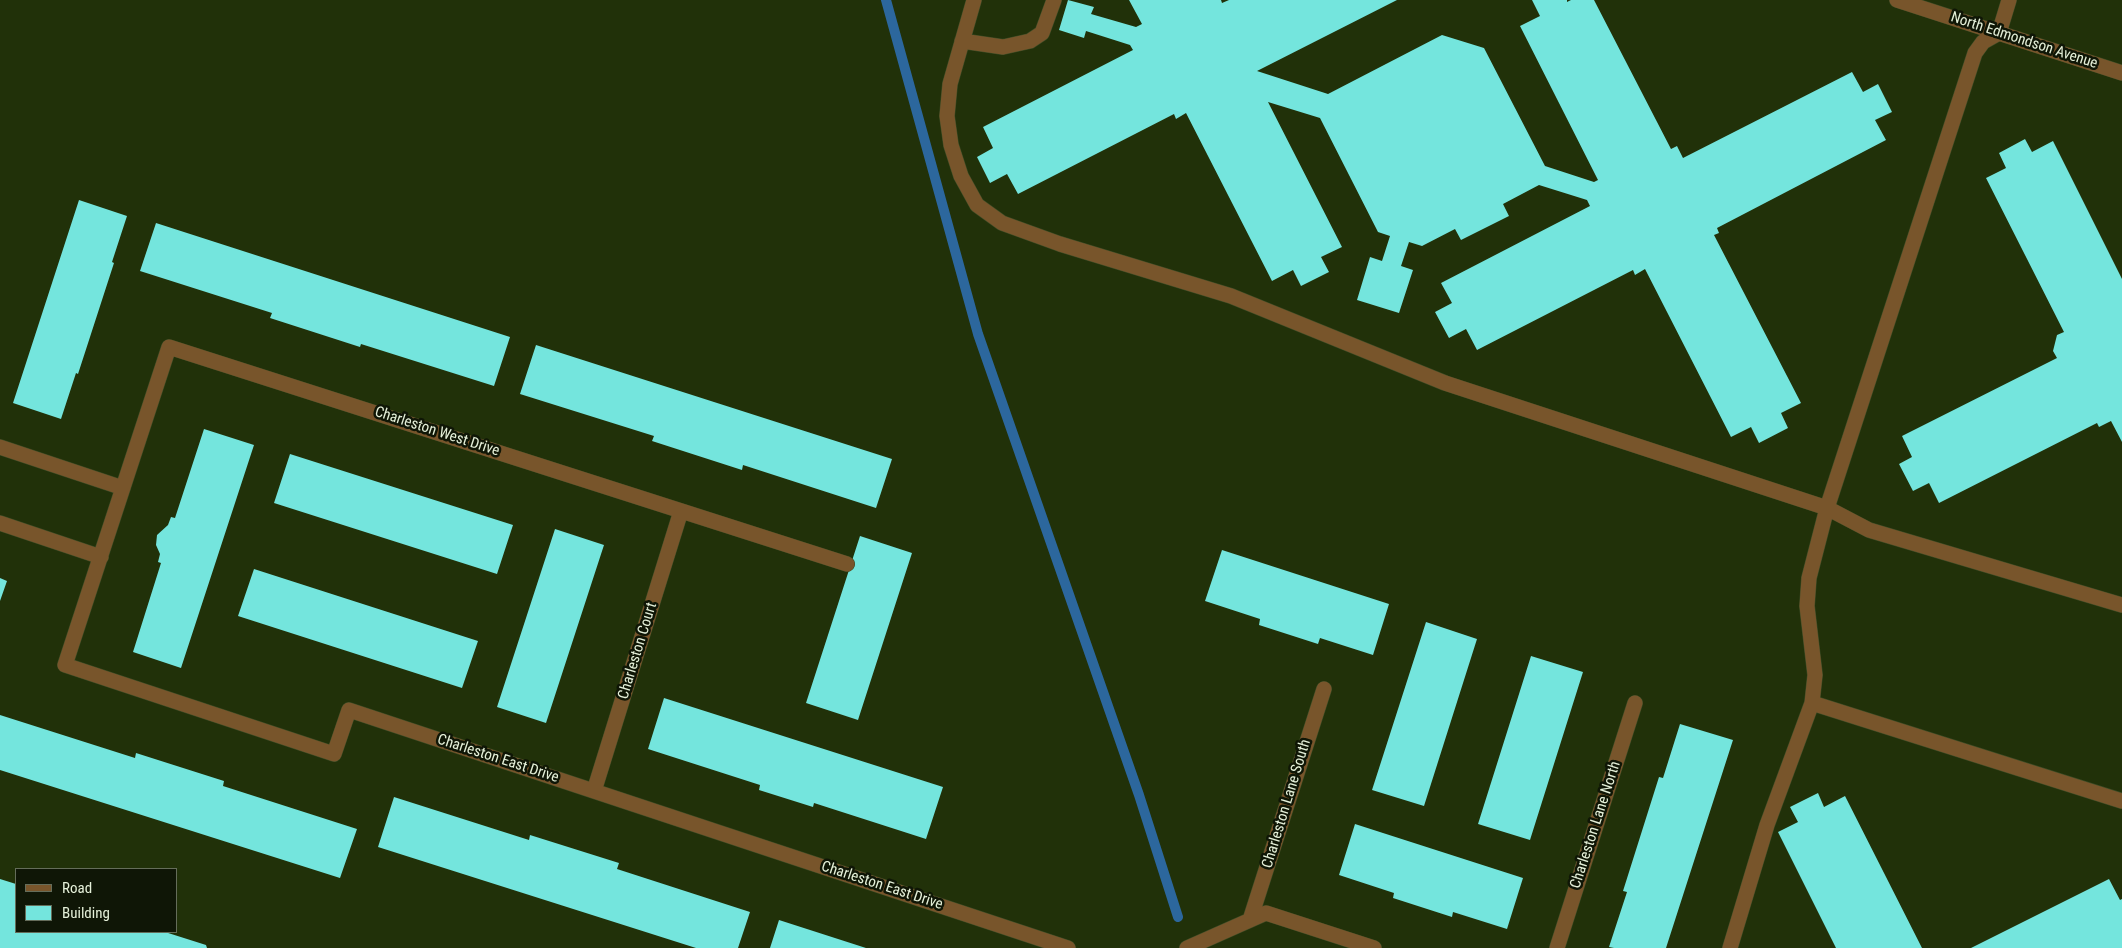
<!DOCTYPE html>
<html>
<head>
<meta charset="utf-8">
<style>
  body { margin:0 }
  #map { position:relative; width:2122px; height:948px; overflow:hidden; background:#213109; font-family:"Roboto Condensed",sans-serif }
  canvas { display:block }
  .legend { position:absolute; left:15px; top:868px; width:162px; height:65px; box-sizing:border-box; background:#0f1606; border:1px solid #656d5a; margin:0; padding:6px 9px; list-style:none; font-size:15px; color:#e5f0d9 }
  .legend li { display:flex; align-items:center; gap:10px; height:25px }
  .legend b { width:25px; border:1px solid #656d5a }
</style>
</head>
<body>
<div id="map">
<canvas width="2122" height="948"></canvas>
<ul class="legend">
<li><b style="height:6px;background:#78552b"></b>Road</li>
<li><b style="height:14px;background:#74e5dd"></b>Building</li>
</ul>
</div>
<script>
const ctx = document.querySelector('canvas').getContext('2d');
ctx.lineJoin = 'round';
const shape = rows => new Path2D(rows.map(r => 'M' + r).join(''));
function stroke(path, color, width, dash) { ctx.strokeStyle = color; ctx.lineWidth = width; ctx.lineCap = dash ? 'butt' : 'round'; ctx.setLineDash(dash || []); ctx.stroke(path); }
function fill(path, color) { ctx.fillStyle = color; ctx.fill(path, 'evenodd'); }
function drawText(font, color, halo, rows, align = 'center') {
  ctx.font = font + ' "Roboto Condensed",sans-serif'; ctx.lineWidth = 5; ctx.setLineDash([]); ctx.textBaseline = 'middle'; ctx.strokeStyle = halo; ctx.fillStyle = color; for (const [text, x, y, turn = 0] of rows) {
    ctx.save(); ctx.translate(x, y); ctx.rotate((+turn || 0) * Math.PI / 180); ctx.textAlign = isNaN(turn) ? turn : align; if (halo) ctx.strokeText(text, 0, 0); ctx.fillText(text, 0, 0); ctx.restore();
  }
}
const stream = shape([
  [886,0,978,334,1139,795,1178,917]
]);
const building = shape([
  [1068,0,1094,7,1091,14,1136,27,1142,24,1129,0,1221,0,1222,3,1229,0,1397,0,1257,71,1328,94,1442,35,1484,48,1545,166,1594,182,1598,180,1520,26,1540,16,1532,0,1567,0,1567,2,1571,0,1594,0,1671,149,1677,146,1683,158,1852,72,1863,92,1878,84,1892,112,1875,120,1886,140,1717,228,1719,233,1714,235,1801,403,1781,413,1788,428,1759,443,1751,427,1731,437,1645,269,1635,275,1633,270,1477,350,1466,329,1449,338,1435,312,1452,303,1441,283,1590,206,1587,200,1539,185,1503,204,1509,216,1461,240,1455,229,1422,246,1409,242,1401,266,1413,270,1399,313,1357,300,1370,257,1382,261,1390,236,1378,232,1320,118,1268,102,1342,247,1321,257,1329,272,1301,286,1293,270,1272,281,1186,113,1176,119,1174,114,1018,194,1007,174,990,183,977,157,993,148,983,127,1133,50,1130,45,1086,31,1084,38,1059,30],
  [2025,139,2032,152,2053,141,2122,279,2122,442,2111,421,2099,427,2097,423,1939,503,1929,483,1913,491,1899,464,1912,457,1902,436,2057,358,2053,351,2057,335,2064,332,1986,178,2006,168,1999,153],
  [79,200,127,216,112,262,114,263,78,374,76,373,61,419,13,403],
  [156,223,510,337,494,386,361,344,360,347,270,318,272,313,140,271],
  [536,345,892,459,876,508,743,465,742,470,652,441,654,436,520,394],
  [204,429,254,445,181,668,133,652,161,563,158,562,160,554,156,545,157,535,168,525,171,517,175,518],
  [290,454,513,525,497,574,274,503],
  [555,529,604,545,546,723,497,707],
  [860,536,912,553,858,720,806,703],
  [1222,550,1389,604,1373,655,1320,638,1318,644,1259,625,1260,619,1205,601],
  [254,569,478,641,462,688,238,616],
  [0,578,7,581,0,601],
  [1426,622,1477,639,1424,806,1372,790],
  [1531,656,1583,672,1530,840,1478,824],
  [664,698,943,787,926,839,814,803,813,807,759,790,760,785,648,749],
  [0,715,135,758,136,753,224,781,223,786,357,829,340,878,0,770],
  [1680,724,1733,740,1666,948,1614,948,1609,947,1627,892,1623,891,1659,777,1663,778],
  [1818,793,1824,807,1845,796,1922,948,1836,948,1778,832,1798,822,1790,807],
  [394,797,529,840,530,835,619,863,617,869,750,912,738,948,696,948,378,847],
  [1355,824,1523,878,1507,929,1453,912,1452,917,1393,898,1394,893,1339,875],
  [0,879,16,884,16,932,165,932,206,945,207,948,0,948],
  [2109,879,2120,900,2122,899,2122,948,1971,948],
  [779,920,866,948,770,948]
]);
const minor = shape([
  [974,0,950,84,947,116,951,145,961,176,977,205,1002,223,1060,244,1231,296,1445,383,1827,508,1869,530,2122,605],
  [1897,0,2122,73],
  [2009,0,1999,33,1983,42,1975,53,1827,508,1809,578,1807,606,1815,675,1812,703,2122,801],
  [962,41,1003,47,1030,41,1042,33,1054,0],
  [0,447,123,488],
  [0,523,101,557],
  [847,564,169,347,65,665,334,754,349,710,1068,948],
  [594,791,681,511],
  [1250,920,1324,689],
  [1187,948,1266,913,1374,948],
  [1557,948,1635,703],
  [1730,948,1767,825,1812,703]
]);
const streetNames = [
  ["North Edmondson Avenue",2024,41,18],
  ["Charleston West Drive",437,432,18],
  ["Charleston Court",638,651,-73],
  ["Charleston East Drive",498,759,18],
  ["Charleston Lane South",1287,804,-73],
  ["Charleston Lane North",1596,825,-72],
  ["Charleston East Drive",882,886,18]
];
stroke(stream, '#2c679d', 10);
fill(building, '#74e5dd');
stroke(minor, '#3c4c26', 16);
stroke(minor, '#78552b', 15);
drawText('15px', '#e5f0d9', '#0f1606', streetNames);
</script>
</body>
</html>
